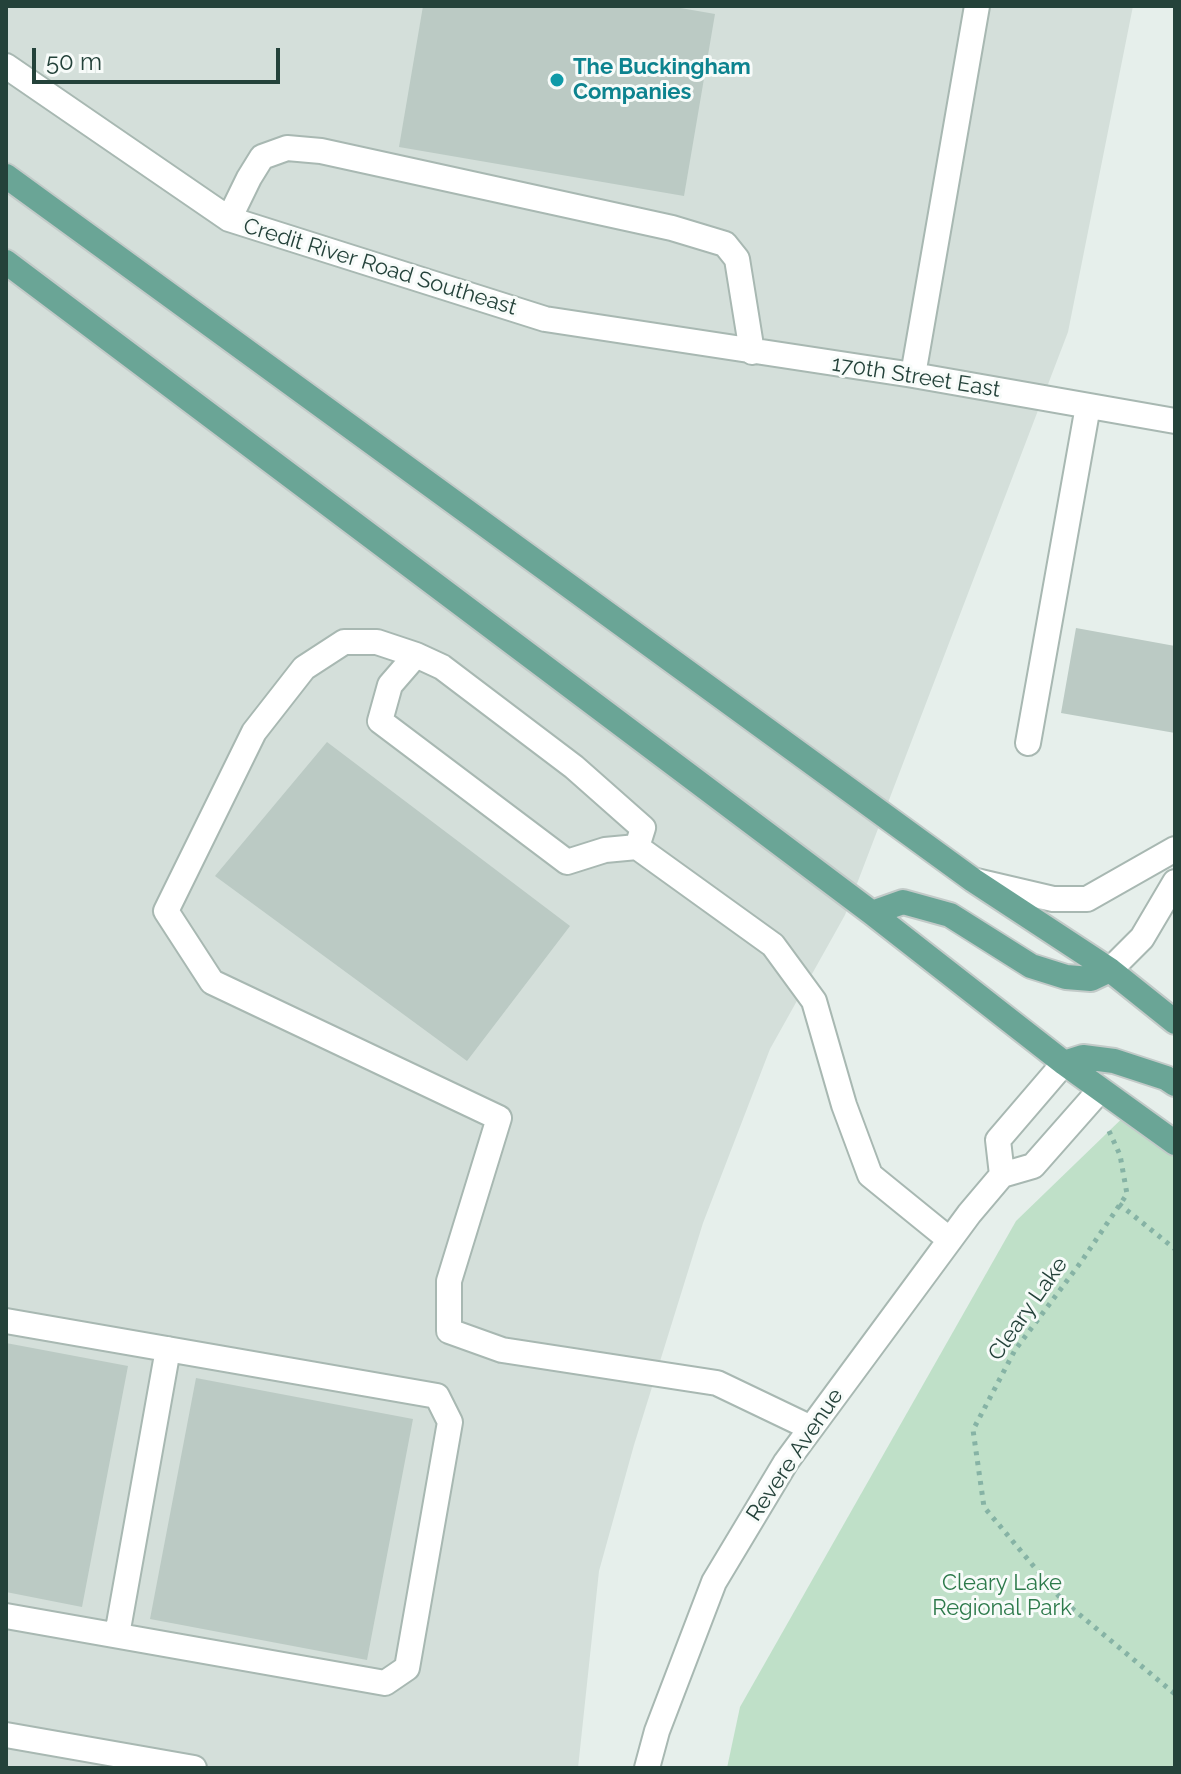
<!DOCTYPE html>
<html>
<head>
<meta charset="utf-8">
<style>
  body { margin:0 }
  #map { position:relative; width:1181px; height:1774px; overflow:hidden; background:#e6efeb; font-family:Raleway,sans-serif }
  canvas { display:block }
  .frame { position:absolute; inset:0; border:8px solid #24423a; pointer-events:none }
  .scale { position:absolute; left:32px; top:48px; width:248px; height:36px; box-sizing:border-box; border:4px solid #24423a; border-top:0; padding-left:10px; font-size:24px; line-height:28px; white-space:nowrap; color:#24423a; -webkit-text-stroke:6px #f7fbf9; paint-order:stroke }
</style>
</head>
<body>
<div id="map">
<canvas width="1181" height="1774"></canvas>
<div class="frame"></div>
<div class="scale">50 m</div>
</div>
<script>
const ctx = document.querySelector('canvas').getContext('2d');
ctx.lineJoin = 'round';
function fill(path, color) { ctx.fillStyle = color; ctx.fill(path, 'evenodd'); }
const shape = rows => new Path2D(rows.map(r => 'M' + r).join(''));
function stroke(path, color, width, dash) { ctx.strokeStyle = color; ctx.lineWidth = width; ctx.lineCap = dash ? 'butt' : 'round'; ctx.setLineDash(dash || []); ctx.stroke(path); }
function drawText(font, color, halo, rows, align = 'center') {
  ctx.font = font + ' Raleway,sans-serif'; ctx.lineWidth = 6; ctx.setLineDash([]); ctx.textBaseline = 'middle'; ctx.strokeStyle = halo; ctx.fillStyle = color; for (const [text, x, y, turn = 0] of rows) {
    ctx.save(); ctx.translate(x, y); ctx.rotate((+turn || 0) * Math.PI / 180); ctx.textAlign = isNaN(turn) ? turn : align; if (halo) ctx.strokeText(text, 0, 0); ctx.fillText(text, 0, 0); ctx.restore();
  }
}
const built = shape([
  [6,6,1133,6,1068,332,845,915,770,1049,703,1223,634,1445,599,1571,578,1768,6,1768]
]);
const green = shape([
  [1137,1104,1175,1132,1175,1768,727,1768,740,1707,1016,1221]
]);
const building = shape([
  [423,6,669,6,715,14,684,196,399,147],
  [1076,628,1175,646,1175,733,1061,713],
  [327,742,570,926,467,1061,215,876],
  [6,1343,128,1366,82,1607,6,1592],
  [196,1378,413,1419,367,1660,150,1619]
]);
const path = shape([
  [1109,1131,1120,1155,1127,1194,1081,1262,1015,1350,973,1430,984,1507,1062,1600,1175,1694],
  [1119,1204,1175,1249]
]);
const minor = shape([
  [6,66,229,219,545,319,913,375,1175,421],
  [229,219,249,178,262,157,287,148,321,151,672,228,725,244,737,259,752,352],
  [913,375,977,6],
  [416,655,377,642,344,642,304,668,254,732,166,911,212,982,499,1118,449,1281,449,1331,502,1350,717,1383,811,1428],
  [1028,743,1088,406],
  [637,847,643,828,574,767,442,667,416,655,390,685,380,721,567,862,605,850,637,847,773,945,814,1001,844,1105,870,1175,950,1240],
  [976,881,1053,899,1087,899,1175,849],
  [1110,970,1142,938,1175,882],
  [1002,1175,998,1140,1064,1063],
  [6,1321,437,1396,450,1422,407,1668,385,1683,6,1616],
  [117,1635,168,1349],
  [6,1735,194,1768],
  [647,1768,657,1731,714,1582,786,1462,969,1214,1002,1175,1033,1166,1100,1090]
]);
const major = shape([
  [6,176,973,880,1110,970,1175,1022],
  [6,262,872,913,1064,1063,1175,1143],
  [872,913,903,902,950,915,1031,966,1066,977,1091,979,1110,970],
  [1064,1063,1083,1057,1114,1061,1166,1078,1175,1084]
]);
const markers = [
  [557,80,8,"#0f9aa8"]
];
const cultureNames = [
  ["The Buckingham",573,67],
  ["Companies",573,92]
];
const streetNames = [
  ["Credit River Road Southeast",380,267,17],
  ["170th Street East",916,377,9],
  ["Cleary Lake",1028,1309,-55],
  ["Revere Avenue",795,1455,-56]
];
const parkNames = [
  ["Cleary Lake",1002,1583],
  ["Regional Park",1002,1608]
];
fill(built, '#d4dfda');
fill(green, '#bfe0c8');
fill(building, '#bbcac4');
stroke(minor, '#a8b8b2', 28);
stroke(major, '#c2cac8', 28);
stroke(path, '#86b3a5', 5, [4, 6]);
stroke(minor, '#fff', 24);
stroke(major, '#6aa596', 24);
for (const [x, y, r, color] of markers) { const dot = new Path2D(); dot.arc(x, y, r, 0, 2 * Math.PI); ctx.fillStyle = color; ctx.fill(dot); stroke(dot, '#f7fbf9', 3); }
drawText('bold 22px', '#0d838f', '#f7fbf9', cultureNames, 'left');
drawText('22px', '#24423a', '#f7fbf9', streetNames);
drawText('22px', '#2d7a4b', '#f7fbf9', parkNames);
</script>
</body>
</html>
